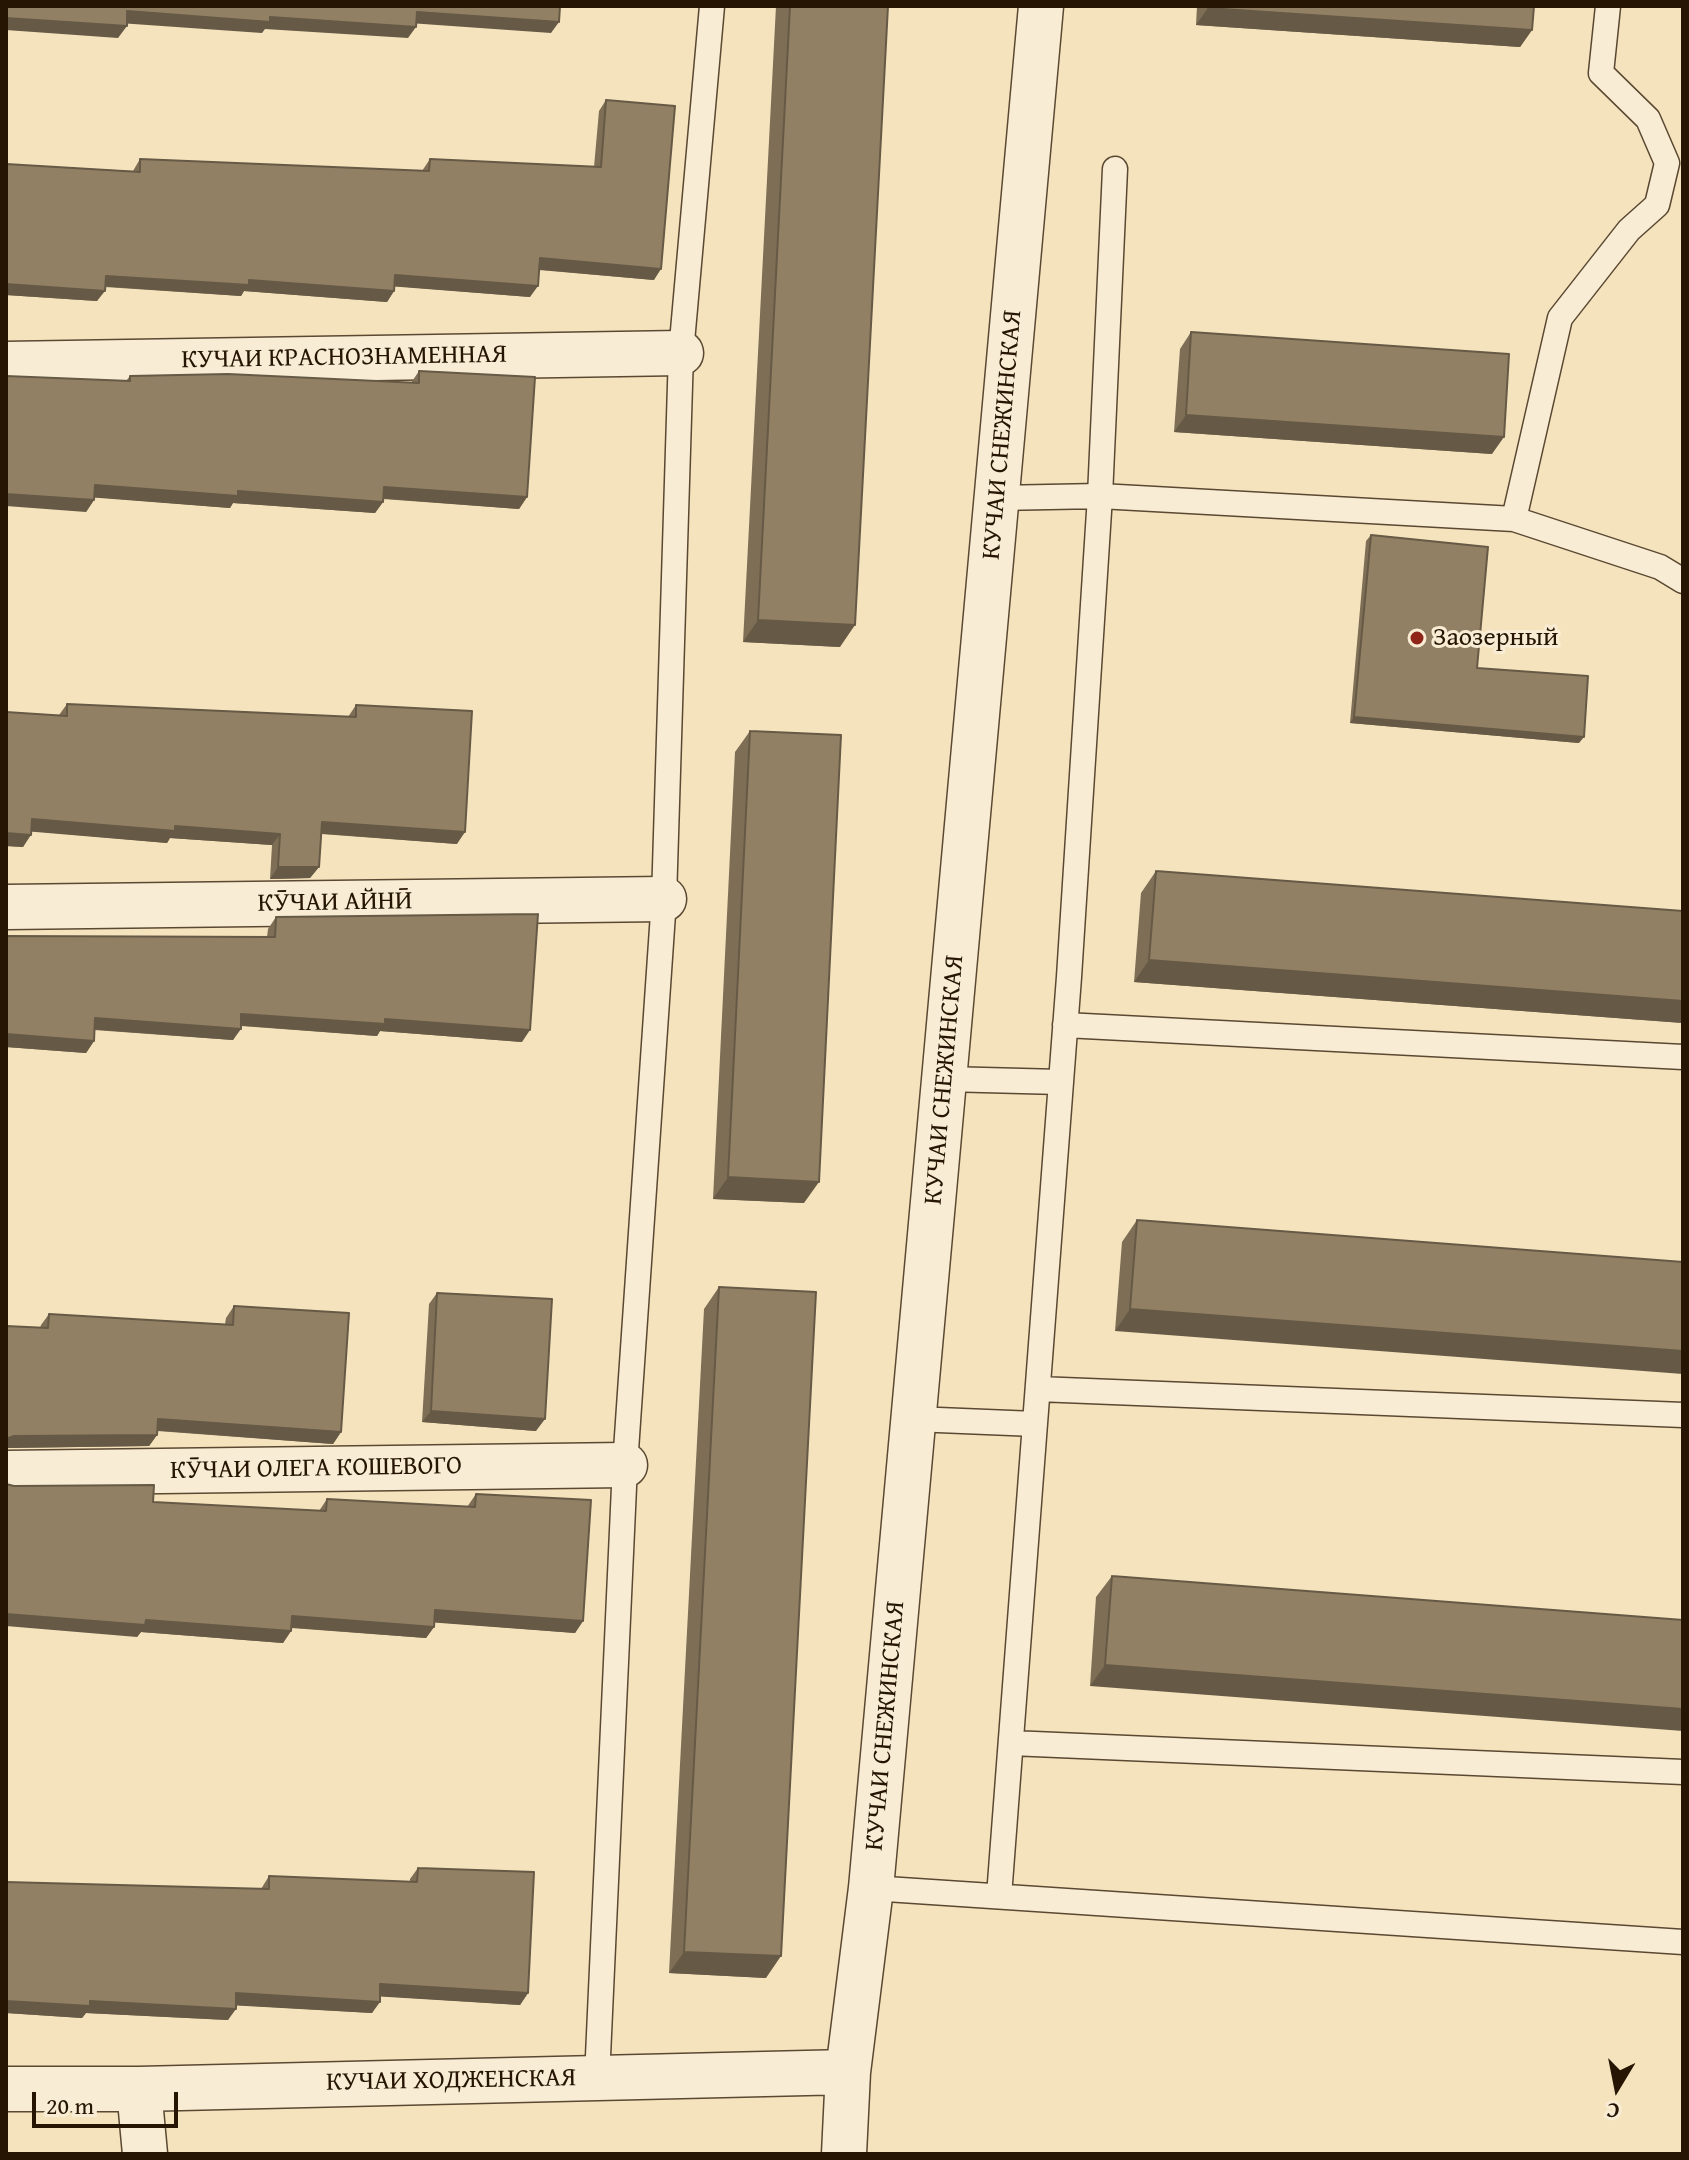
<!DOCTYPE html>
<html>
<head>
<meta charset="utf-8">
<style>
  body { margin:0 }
  #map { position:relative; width:1689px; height:2160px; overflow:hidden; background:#f5e3bd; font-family:"Gentium Book Plus",serif }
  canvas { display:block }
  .frame { position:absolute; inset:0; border:8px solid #261503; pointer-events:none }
  .north { position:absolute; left:1577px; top:2048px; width:80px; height:80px; -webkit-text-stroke:6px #f8edd4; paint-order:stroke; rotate:190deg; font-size:22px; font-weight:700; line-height:32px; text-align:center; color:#261503 }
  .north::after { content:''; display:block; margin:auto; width:28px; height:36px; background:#261503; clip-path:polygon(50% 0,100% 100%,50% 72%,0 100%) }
  .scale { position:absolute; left:32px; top:2092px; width:146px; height:36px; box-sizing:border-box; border:4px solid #261503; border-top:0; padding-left:10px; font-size:24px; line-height:28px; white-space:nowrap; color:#261503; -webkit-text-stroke:6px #f8edd4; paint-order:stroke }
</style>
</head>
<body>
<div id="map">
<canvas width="1689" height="2160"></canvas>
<div class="frame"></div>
<div class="north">С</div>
<div class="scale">20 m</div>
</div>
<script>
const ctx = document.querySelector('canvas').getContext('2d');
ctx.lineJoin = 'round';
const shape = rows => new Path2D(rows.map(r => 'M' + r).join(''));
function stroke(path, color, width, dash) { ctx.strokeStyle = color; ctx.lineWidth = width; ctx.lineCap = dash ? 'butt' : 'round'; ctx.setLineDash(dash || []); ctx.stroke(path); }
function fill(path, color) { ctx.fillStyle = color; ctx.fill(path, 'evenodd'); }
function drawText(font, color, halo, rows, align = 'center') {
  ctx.font = font + ' "Gentium Book Plus",serif'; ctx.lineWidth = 6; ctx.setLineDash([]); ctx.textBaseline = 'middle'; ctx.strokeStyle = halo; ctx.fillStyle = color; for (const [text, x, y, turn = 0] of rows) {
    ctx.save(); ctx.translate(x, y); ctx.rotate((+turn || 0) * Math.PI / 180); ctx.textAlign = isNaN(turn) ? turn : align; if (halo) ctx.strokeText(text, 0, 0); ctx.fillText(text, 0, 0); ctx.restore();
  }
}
const service = shape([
  [997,498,1100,496,1514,519,1660,567,1683,581],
  [1514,519,1560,318,1629,230,1657,205,1667,163,1648,119,1601,73,1608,6],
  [1065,1025,1683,1057],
  [945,1079,1060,1082],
  [1038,1389,1683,1415],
  [914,1419,1035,1424],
  [1011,1743,1683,1772],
  [871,1888,1683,1942],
  [999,1896,1069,977,1100,496,1115,169],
  [597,2078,625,1465,664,899,681,353,712,6]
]);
const minor = shape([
  [6,364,681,353],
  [6,907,664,899],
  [6,1473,625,1465],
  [6,2089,139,2089,848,2072],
  [139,2089,145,2154],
  [844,2154,848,2072,871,1888,1041,6]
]);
const wall = shape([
  [776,6,888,6,840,647,743,642],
  [1197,6,1534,6,1532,30,1520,47,1196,25],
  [606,100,654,280,539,270,530,297,394,286,394,291,387,302,244,291,241,296,105,287,97,301,6,295,6,164,133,171,140,159,422,171,430,159,594,167,599,111],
  [1191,332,1492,454,1174,432,1180,349],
  [419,371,527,497,519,509,383,499,383,502,375,513,233,503,230,508,94,497,94,500,86,512,14,377,126,381,130,376,411,383],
  [1371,535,1477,668,1579,743,1350,723,1366,541],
  [67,704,348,717,356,705,457,844,321,834,319,867,310,878,270,879,272,845,170,838,167,843,32,831,23,847,6,846,6,712,59,715],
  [750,731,804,1203,713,1199,735,752],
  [1156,871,1683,911,1683,1023,1134,982,1141,893],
  [276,917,522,1042,380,1031,377,1036,241,1026,233,1040,94,1030,94,1041,86,1053,6,1047,267,937,268,929],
  [1137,1220,1683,1262,1115,1331,1122,1242],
  [719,1287,766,1978,669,1973,704,1309],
  [437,1293,536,1431,422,1422,429,1304],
  [234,1306,341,1432,333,1444,157,1431,157,1435,149,1446,6,1448,6,1326,40,1328,41,1325,49,1314,225,1324,226,1318],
  [14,1486,153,1502,319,1511,327,1499,467,1507,476,1494,583,1621,575,1633,435,1622,434,1627,426,1638,291,1628,291,1631,283,1643,141,1632,137,1637],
  [1112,1576,1683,1620,1090,1686,1096,1597],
  [418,1868,528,1993,520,2005,380,1996,372,2013,236,2005,228,2020,86,2013,82,2018,6,2013,261,1889,269,1876,410,1882,410,1879]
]);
const shadedWall = shape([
  [1208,8,1532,30,1520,47,1196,25],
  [127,11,270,17,416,27,408,38,265,29,262,33,119,23],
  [417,12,559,22,551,33,409,23],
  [6,18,127,26,118,38,6,30],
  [540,258,661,269,654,280,532,269],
  [395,275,538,286,530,297,388,286],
  [106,276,249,280,394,291,387,302,244,291,241,296,98,286],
  [6,284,105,291,97,301,6,295],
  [1186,415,1504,437,1492,454,1174,432],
  [95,485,238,491,383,502,375,513,233,503,230,508,87,497],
  [384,487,527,497,519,509,376,498],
  [6,494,94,500,86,512,6,506],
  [758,620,855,625,840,647,743,642],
  [1354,717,1584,737,1579,743,1350,723],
  [32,819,175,826,280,834,272,845,170,838,167,843,24,831],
  [322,822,465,832,457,844,313,833],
  [6,833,31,835,23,847,6,846],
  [278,867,319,867,310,878,270,879],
  [1149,960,1683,1001,1683,1023,1134,982],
  [241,1014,385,1019,530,1030,522,1042,380,1031,377,1036,233,1025],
  [95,1018,241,1029,233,1040,87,1029],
  [6,1034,94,1041,86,1053,6,1047],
  [728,1177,819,1182,804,1203,713,1199],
  [1130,1309,1683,1351,1683,1374,1115,1331],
  [431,1411,545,1419,536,1431,422,1422],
  [158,1419,341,1432,333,1444,150,1430],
  [157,1435,149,1446,6,1448,6,1439,14,1436],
  [435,1610,583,1621,575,1633,427,1622],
  [6,1614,146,1620,291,1631,283,1643,141,1632,137,1637,6,1626],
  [292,1616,434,1627,426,1638,284,1627],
  [1105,1665,1683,1709,1683,1731,1090,1686],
  [684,1952,781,1956,766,1978,669,1973],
  [380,1984,528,1993,520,2005,372,1996],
  [236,1993,380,2002,372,2013,228,2005],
  [6,2001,90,2001,236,2009,228,2020,86,2013,82,2018,6,2013]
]);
const building = shape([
  [6,6,560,6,559,22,417,12,416,27,270,17,270,22,127,11,127,26,6,18,6,6],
  [790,6,888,6,855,625,758,620,790,6],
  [1208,6,1534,6,1532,30,1208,8,1208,6],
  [606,100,675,106,661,269,540,258,538,286,395,275,394,291,249,280,249,285,106,276,105,291,6,284,6,164,140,172,140,159,429,171,430,159,601,167,606,100],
  [1191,332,1509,354,1504,437,1186,415,1191,332],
  [419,371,535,377,527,497,384,487,383,502,238,491,238,496,95,485,94,500,6,494,6,376,130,381,130,376,228,374,419,383,419,371],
  [1371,535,1488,547,1477,668,1588,676,1584,737,1354,717,1371,535],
  [67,704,356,717,356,705,472,711,465,832,322,822,319,867,278,867,280,834,175,826,175,831,32,819,31,835,6,833,6,712,67,716,67,704],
  [750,731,841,735,819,1182,728,1177,750,731],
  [1156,871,1683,911,1683,1001,1149,960,1156,871],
  [538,914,530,1030,385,1019,385,1024,241,1014,241,1029,95,1018,94,1041,6,1034,6,936,275,937,276,917,538,914],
  [1137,1220,1683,1262,1683,1351,1130,1309,1137,1220],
  [719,1287,816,1292,781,1956,684,1952,719,1287],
  [437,1293,552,1299,545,1419,431,1411,437,1293],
  [234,1306,349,1313,341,1432,158,1419,157,1435,14,1436,6,1439,6,1326,48,1328,49,1314,233,1325,234,1306],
  [6,1484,14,1486,154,1485,153,1502,326,1511,327,1499,475,1507,476,1494,591,1500,583,1621,435,1610,434,1627,292,1616,291,1631,146,1620,145,1625,6,1614,6,1484],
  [1112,1576,1683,1620,1683,1709,1105,1665,1112,1576],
  [418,1868,534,1872,528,1993,380,1984,380,2002,236,1993,236,2009,90,2001,90,2006,6,2001,6,1882,269,1889,269,1876,417,1882,418,1868]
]);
const markers = [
  [1417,638,8,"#8f2418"]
];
const streetNames = [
  ["КУЧАИ КРАСНОЗНАМЕННАЯ",344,358,-1],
  ["КУЧАИ СНЕЖИНСКАЯ",1003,435,-85],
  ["КӮЧАИ АЙНӢ",335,903,-1],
  ["КУЧАИ СНЕЖИНСКАЯ",945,1080,-85],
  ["КӮЧАИ ОЛЕГА КОШЕВОГО",316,1469,-1],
  ["КУЧАИ СНЕЖИНСКАЯ",886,1726,-85],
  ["КУЧАИ ХОДЖЕНСКАЯ",451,2081,-1]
];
const poiNames = [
  ["Заозерный",1433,638]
];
stroke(service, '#5a4832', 27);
stroke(minor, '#5a4832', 47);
stroke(service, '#f8edd4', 24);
stroke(minor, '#f8edd4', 44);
fill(wall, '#7e6e56');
fill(shadedWall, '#665a46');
fill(building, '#928064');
stroke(building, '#665a46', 2);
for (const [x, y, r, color] of markers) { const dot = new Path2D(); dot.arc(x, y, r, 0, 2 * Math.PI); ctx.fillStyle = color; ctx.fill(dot); stroke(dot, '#f8edd4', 3); }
drawText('26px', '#261503', '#f8edd4', streetNames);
drawText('26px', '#261503', '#f8edd4', poiNames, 'left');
</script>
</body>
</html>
